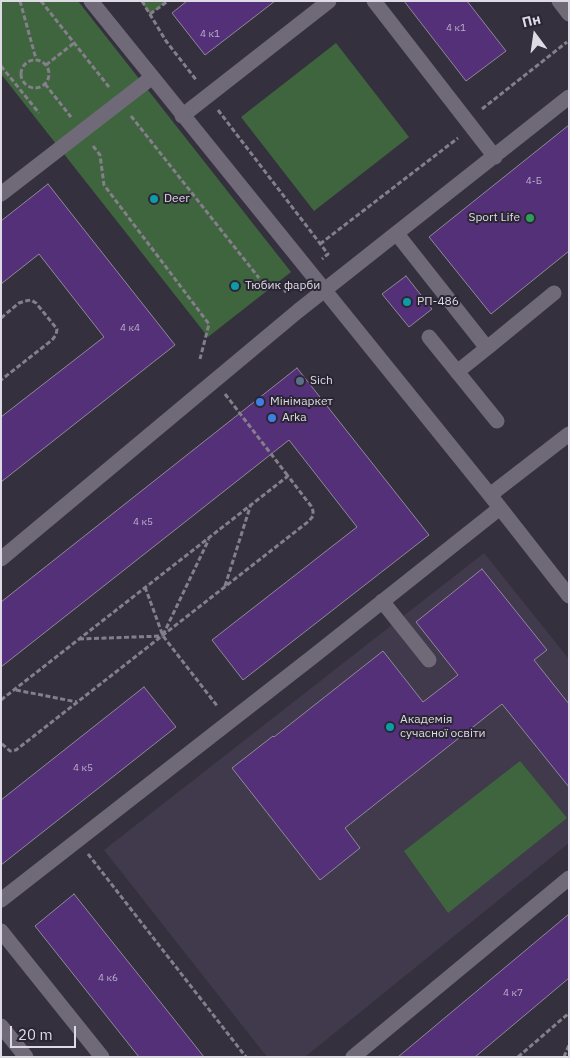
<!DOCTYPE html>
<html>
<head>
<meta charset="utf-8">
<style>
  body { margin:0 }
  #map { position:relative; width:570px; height:1058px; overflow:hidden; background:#35303d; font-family:"IBM Plex Sans",sans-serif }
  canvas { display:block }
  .frame { position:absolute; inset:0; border:2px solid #dfdbe4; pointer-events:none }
  .north { position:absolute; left:510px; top:10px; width:50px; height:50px; -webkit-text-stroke:4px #2b2633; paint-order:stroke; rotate:346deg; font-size:14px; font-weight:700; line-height:20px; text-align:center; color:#dfdbe4 }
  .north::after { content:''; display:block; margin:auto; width:18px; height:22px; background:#dfdbe4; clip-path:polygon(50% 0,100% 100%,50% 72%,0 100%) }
  .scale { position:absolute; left:10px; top:1026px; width:66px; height:22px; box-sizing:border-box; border:2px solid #dfdbe4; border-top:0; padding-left:6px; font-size:15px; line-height:18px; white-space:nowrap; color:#dfdbe4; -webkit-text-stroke:4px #2b2633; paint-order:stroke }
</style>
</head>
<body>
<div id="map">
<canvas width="570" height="1058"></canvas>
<div class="frame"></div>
<div class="north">Пн</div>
<div class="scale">20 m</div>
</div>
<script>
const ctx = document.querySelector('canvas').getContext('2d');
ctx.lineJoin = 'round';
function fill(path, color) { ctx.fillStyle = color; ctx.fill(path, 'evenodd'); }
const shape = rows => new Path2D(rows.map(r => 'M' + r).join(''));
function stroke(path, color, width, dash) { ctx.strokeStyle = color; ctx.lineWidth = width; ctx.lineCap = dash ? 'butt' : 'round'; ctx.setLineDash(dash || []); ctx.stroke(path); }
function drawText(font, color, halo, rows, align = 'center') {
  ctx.font = font + ' "IBM Plex Sans",sans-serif'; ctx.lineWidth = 4; ctx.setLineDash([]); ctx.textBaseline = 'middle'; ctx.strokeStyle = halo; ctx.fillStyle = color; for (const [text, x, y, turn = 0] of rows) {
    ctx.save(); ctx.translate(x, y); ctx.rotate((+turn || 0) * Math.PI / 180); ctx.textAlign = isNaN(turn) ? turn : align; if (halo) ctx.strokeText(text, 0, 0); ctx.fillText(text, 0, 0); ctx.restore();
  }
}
const built = shape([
  [484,553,569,659,569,843,305,1057,267,1057,104,850]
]);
const green = shape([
  [1,1,78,1,291,272,208,337,1,74],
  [140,1,168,1,150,14],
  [336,43,409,137,314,211,241,117],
  [520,761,567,818,448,913,404,851]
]);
const building = shape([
  [187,1,275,1,205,55,172,13,187,1],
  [404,1,467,1,506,51,466,81,404,1],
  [569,125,569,251,491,314,429,237,569,125],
  [48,184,175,345,1,482,1,417,104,337,39,254,1,284,1,221,48,184],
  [406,276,432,309,409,327,382,294,406,276],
  [297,368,429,535,243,680,212,640,357,527,289,440,1,667,1,602,297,368],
  [482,569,547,650,534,660,569,704,569,787,502,704,345,828,360,848,320,880,232,768,273,736,274,737,383,651,423,702,458,675,416,622,482,569],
  [144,687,176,727,1,865,1,800,144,687],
  [74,894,181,1028,204,1057,139,1057,35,926,74,894],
  [569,914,569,978,475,1057,398,1057,569,914]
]);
const path = shape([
  [20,1,36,59],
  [41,1,109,87],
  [142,1,166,41,197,81],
  [150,14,168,1],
  '21 74a14 14 0 1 1 28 0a14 14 0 1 1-28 0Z',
  [46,65,74,43],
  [1,66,39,113],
  [45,84,71,117],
  [482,109,567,42],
  [218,110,328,254,322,259],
  [131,116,259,278],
  [93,146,100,155,104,185,209,324,200,359],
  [320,244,458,138],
  [284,292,295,283],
  [1,318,19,303,25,301,31,300,36,303,57,329,56,335,52,340,1,380],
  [225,394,288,476],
  [225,586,251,504],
  [145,587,163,636,218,707],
  [163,635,209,539],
  [79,639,162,636],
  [16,690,77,702],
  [1,700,288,476,311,506,313,511,313,516,309,521,16,750,10,751,1,743],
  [88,854,246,1057],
  [518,1057,569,1013],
  [564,1057,569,1045]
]);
const minor = shape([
  [91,1,490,495,569,596],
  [374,1,495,157],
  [559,1,569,14],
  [182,116,329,1],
  [1,194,151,78],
  [397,234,487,348,457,372],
  [429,337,497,421],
  [487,348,554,293],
  [490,495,569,434],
  [1,559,298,311,569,97],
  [382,601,429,660],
  [1,900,315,655,500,508],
  [1,931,102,1057],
  [1,1026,26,1057],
  [353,1057,569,878]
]);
const markers = [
  [154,199,5,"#0f9aa8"],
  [530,218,5,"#2e9e5b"],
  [235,286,5,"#0f9aa8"],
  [407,302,5,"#0f9aa8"],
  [300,381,5,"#5c6f8a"],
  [260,402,5,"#3f7fe0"],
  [272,418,5,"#3f7fe0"],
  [390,727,5,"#0f9aa8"]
];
const numberNames = [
  ["4 к1",456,28],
  ["4 к1",210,34],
  ["4-Б",534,181],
  ["4 к4",130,328],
  ["4 к5",143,522],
  ["4 к5",83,768],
  ["4 к6",108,978],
  ["4 к7",513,993]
];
const poiNames = [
  ["Deer",164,199],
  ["Sport Life",520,218,"right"],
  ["Тюбик фарби",245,286],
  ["РП-486",417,302],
  ["Sich",310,381],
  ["Мінімаркет",270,402],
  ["Arka",282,418],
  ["Академія",400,720],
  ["сучасної освіти",400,734]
];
fill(built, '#41394c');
fill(green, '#3e653e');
fill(building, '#533078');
stroke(building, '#8f8998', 1);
stroke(path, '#847f8a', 3, [5, 2.5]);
stroke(minor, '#6f6978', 15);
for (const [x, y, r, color] of markers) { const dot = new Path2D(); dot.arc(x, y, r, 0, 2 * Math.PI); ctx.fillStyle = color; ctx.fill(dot); stroke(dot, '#2b2633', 2); }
drawText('10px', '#bcb0c9', null, numberNames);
drawText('12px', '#dfdbe4', '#2b2633', poiNames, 'left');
</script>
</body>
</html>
